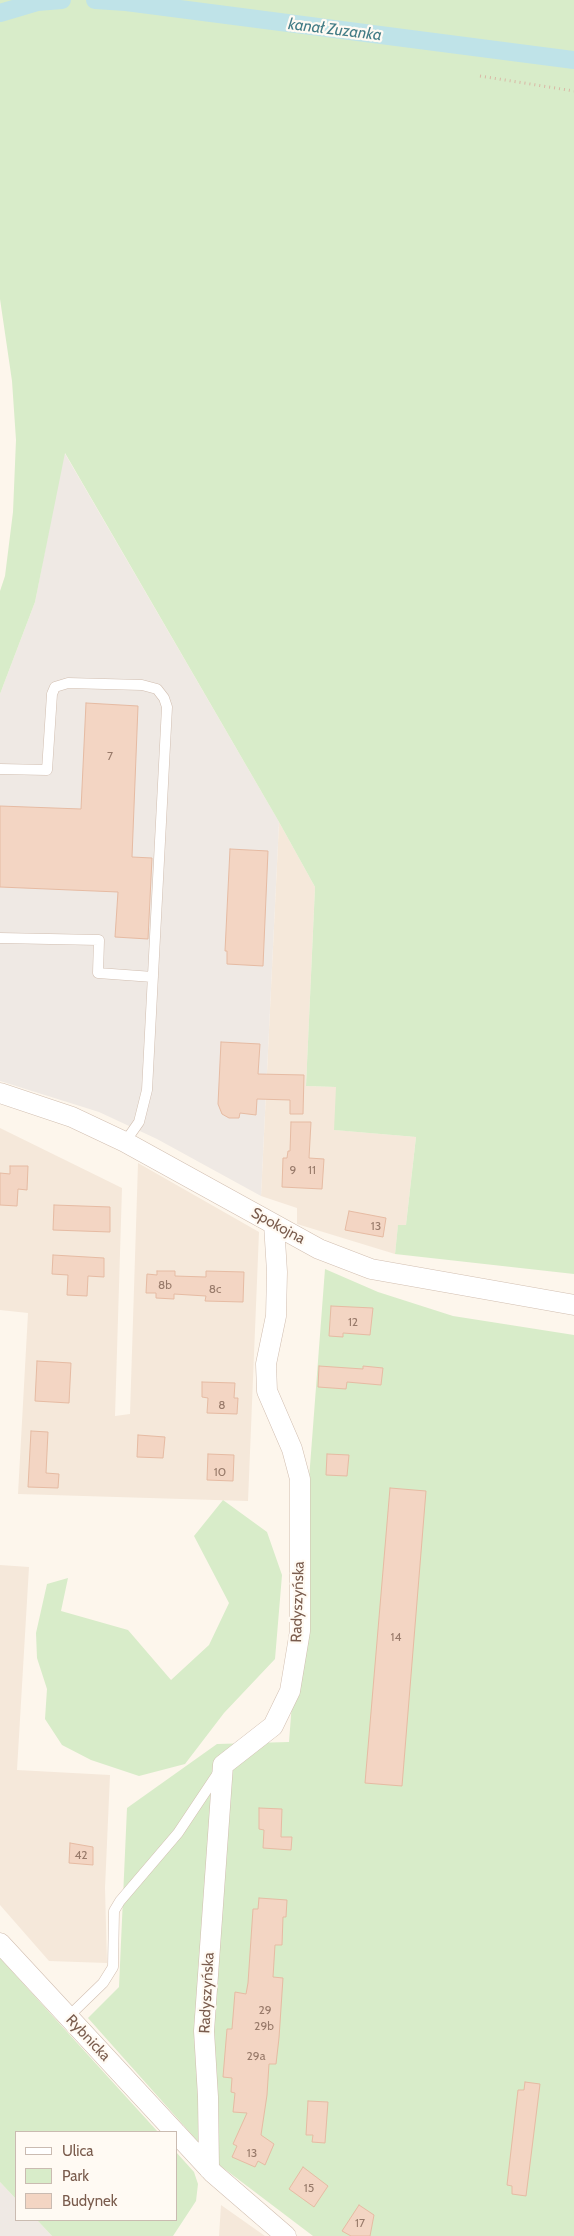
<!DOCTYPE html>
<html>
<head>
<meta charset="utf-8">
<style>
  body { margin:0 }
  #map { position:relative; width:574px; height:2236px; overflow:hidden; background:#fdf6ec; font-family:Cabin,sans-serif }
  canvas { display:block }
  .legend { position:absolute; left:15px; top:2131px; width:162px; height:90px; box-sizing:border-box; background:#fffaf3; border:1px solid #cabbb1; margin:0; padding:6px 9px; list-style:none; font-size:15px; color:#7a5c4d }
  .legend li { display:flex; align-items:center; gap:10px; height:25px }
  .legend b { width:25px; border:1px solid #cabbb1 }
</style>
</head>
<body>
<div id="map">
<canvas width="574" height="2236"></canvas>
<ul class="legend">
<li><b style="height:6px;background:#fff"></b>Ulica</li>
<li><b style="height:14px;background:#d8ecc9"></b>Park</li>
<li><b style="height:14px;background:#f3d5c3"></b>Budynek</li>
</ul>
</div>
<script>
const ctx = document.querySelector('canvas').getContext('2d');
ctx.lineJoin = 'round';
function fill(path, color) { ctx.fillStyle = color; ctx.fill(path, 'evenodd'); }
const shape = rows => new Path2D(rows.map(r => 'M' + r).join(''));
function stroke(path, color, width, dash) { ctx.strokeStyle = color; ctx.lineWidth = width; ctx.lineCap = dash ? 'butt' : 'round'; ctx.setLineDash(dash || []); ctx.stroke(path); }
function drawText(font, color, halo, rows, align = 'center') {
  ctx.font = font + ' Cabin,sans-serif'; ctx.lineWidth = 4.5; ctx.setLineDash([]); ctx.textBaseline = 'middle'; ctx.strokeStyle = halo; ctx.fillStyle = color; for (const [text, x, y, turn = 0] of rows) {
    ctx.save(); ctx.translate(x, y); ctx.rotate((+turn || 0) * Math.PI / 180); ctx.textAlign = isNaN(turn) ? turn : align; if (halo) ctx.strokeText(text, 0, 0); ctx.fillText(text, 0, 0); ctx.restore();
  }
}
const residential = shape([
  [279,822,315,887,306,1086,337,1087,335,1130,416,1137,406,1225,398,1226,395,1254,297,1224,297,1208,261,1196],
  [0,1128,122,1188,115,1416,130,1414,138,1163,259,1232,248,1501,18,1494,28,1313,0,1310],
  [0,1565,29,1567,17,1770,110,1775,105,1888,107,1963,49,1961,0,1905],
  [221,2205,265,2236,219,2236]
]);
const industrial = shape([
  [64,452,279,822,261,1196,157,1139,99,1112,0,1081,0,694,35,602],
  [0,2182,16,2199,16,2220,37,2220,52,2236,0,2236]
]);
const green = shape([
  [0,0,574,0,574,1274,395,1254,398,1225,406,1225,416,1137,334,1130,336,1087,306,1086,315,887,279,822,65,453,35,602,0,694,0,591,5,576,13,512,16,440,12,381,0,299],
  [325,1269,378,1292,453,1316,574,1335,574,2236,313,2236,218,2164,88,2018,119,1987,127,1808,217,1744,289,1742],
  [223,1500,267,1532,282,1575,275,1659,224,1713,185,1764,139,1776,91,1760,62,1745,45,1719,47,1689,37,1658,36,1633,47,1584,68,1578,61,1611,128,1630,171,1680,209,1645,229,1603,194,1536],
  [0,1958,158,2132,16,2132,16,2199,0,2182],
  [176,2152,194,2172,198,2184,196,2201,173,2236,52,2236,37,2220,176,2220]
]);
const canal = shape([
  [95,0,126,2,574,60],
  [0,13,37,2,62,0]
]);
const building = shape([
  [86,703,138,706,132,857,152,858,148,939,115,937,118,892,0,887,0,806,81,809,86,703],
  [230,849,268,851,263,966,227,964,227,951,225,951,230,849],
  [221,1042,260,1044,258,1074,304,1075,303,1114,290,1114,290,1100,257,1099,256,1115,240,1113,239,1118,229,1118,222,1114,218,1104,221,1042],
  [291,1122,311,1122,309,1158,324,1159,322,1189,282,1187,283,1158,287,1158,288,1151,290,1151,291,1122],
  [10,1166,28,1166,27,1190,18,1189,17,1206,0,1205,0,1173,10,1174,10,1166],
  [54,1205,110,1207,110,1232,53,1230,54,1205],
  [349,1211,386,1218,383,1237,345,1230,349,1211],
  [53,1255,104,1258,104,1277,88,1276,87,1296,67,1295,68,1275,52,1274,53,1255],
  [157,1271,175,1271,175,1276,206,1277,206,1271,244,1272,243,1302,205,1301,206,1296,174,1294,174,1299,156,1298,156,1293,146,1293,147,1274,157,1275,157,1271],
  [331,1306,373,1308,370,1335,343,1333,343,1337,329,1336,331,1306],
  [37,1361,71,1363,69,1403,35,1401,37,1361],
  [319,1366,363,1369,363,1366,383,1368,381,1385,347,1382,346,1389,318,1387,319,1366],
  [202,1382,235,1383,234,1398,238,1398,237,1414,207,1413,208,1398,202,1397,202,1382],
  [31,1431,48,1432,46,1473,59,1474,58,1488,28,1487,31,1431],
  [138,1435,165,1437,163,1458,137,1457,138,1435],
  [208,1454,234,1455,233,1481,207,1480,208,1454],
  [327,1454,349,1455,347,1476,326,1475,327,1454],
  [390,1488,426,1491,402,1786,365,1783,390,1488],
  [259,1808,282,1809,281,1837,292,1837,291,1850,263,1848,264,1830,259,1829,259,1808],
  [70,1843,93,1847,93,1865,69,1863,70,1843],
  [259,1898,287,1900,286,1917,283,1917,282,1945,275,1945,273,1977,283,1978,279,2038,276,2064,269,2064,267,2095,261,2135,274,2144,265,2165,258,2161,255,2167,232,2157,237,2146,233,2144,247,2113,233,2112,235,2093,231,2092,232,2078,223,2077,227,2029,232,2029,235,1992,246,1994,248,1983,253,1909,258,1909,259,1898],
  [525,2082,540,2084,526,2196,512,2194,512,2186,507,2185,518,2090,524,2090,525,2082],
  [308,2101,328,2102,325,2143,312,2142,313,2135,306,2135,308,2101],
  [303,2167,328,2186,314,2207,289,2189,303,2167],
  [359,2205,374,2215,370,2236,351,2236,342,2231,359,2205]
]);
const path = shape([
  [480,76,574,91]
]);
const lane = shape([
  [0,769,47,770,52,694,55,687,68,683,142,685,157,689,164,698,167,707,147,1090,139,1122,125,1142],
  [0,938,99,940,98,973,153,977],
  [68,2017,103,1983,113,1967,114,1911,120,1901,178,1833,218,1773]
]);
const street = shape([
  [0,1093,72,1117,125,1142,319,1249,371,1269,574,1305],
  [0,1943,175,2132],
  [176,2133,213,2173,286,2236],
  [209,2169,208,2097,204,2031,223,1765,273,1726,290,1691,300,1631,300,1479,292,1449,267,1391,266,1364,276,1316,277,1272,274,1224]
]);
const numberNames = [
  ["7",110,756],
  ["9",293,1170],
  ["11",312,1170],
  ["13",376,1226],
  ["8b",165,1285],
  ["8c",215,1289],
  ["12",353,1322],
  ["8",222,1405],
  ["10",220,1472],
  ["14",396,1637],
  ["42",81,1855],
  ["29",265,2010],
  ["29b",264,2026],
  ["29a",256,2056],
  ["13",252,2153],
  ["15",309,2188],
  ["17",360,2223]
];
const streetNames = [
  ["Spokojna",278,1226,29],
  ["Radyszyńska",298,1602,-88],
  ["Radyszyńska",207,1993,-87],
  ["Rybnicka",88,2038,47]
];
const waterNames = [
  ["kanał Zuzanka",335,30,7]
];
fill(residential, '#f5e8da');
fill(industrial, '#efe9e4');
fill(green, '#d8ecc9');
stroke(canal, '#bfe3e8', 18);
fill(building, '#f3d5c3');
stroke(building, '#e6bba3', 1);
stroke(lane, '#d1beb0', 11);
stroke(street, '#d1beb0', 21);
stroke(path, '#d9b8a5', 3, [1, 4]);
stroke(lane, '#fff', 10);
stroke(street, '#fff', 20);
drawText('12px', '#987a6a', null, numberNames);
drawText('15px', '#7a5c4d', '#fffaf3', streetNames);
drawText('italic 16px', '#437c86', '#fffaf3', waterNames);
</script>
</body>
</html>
